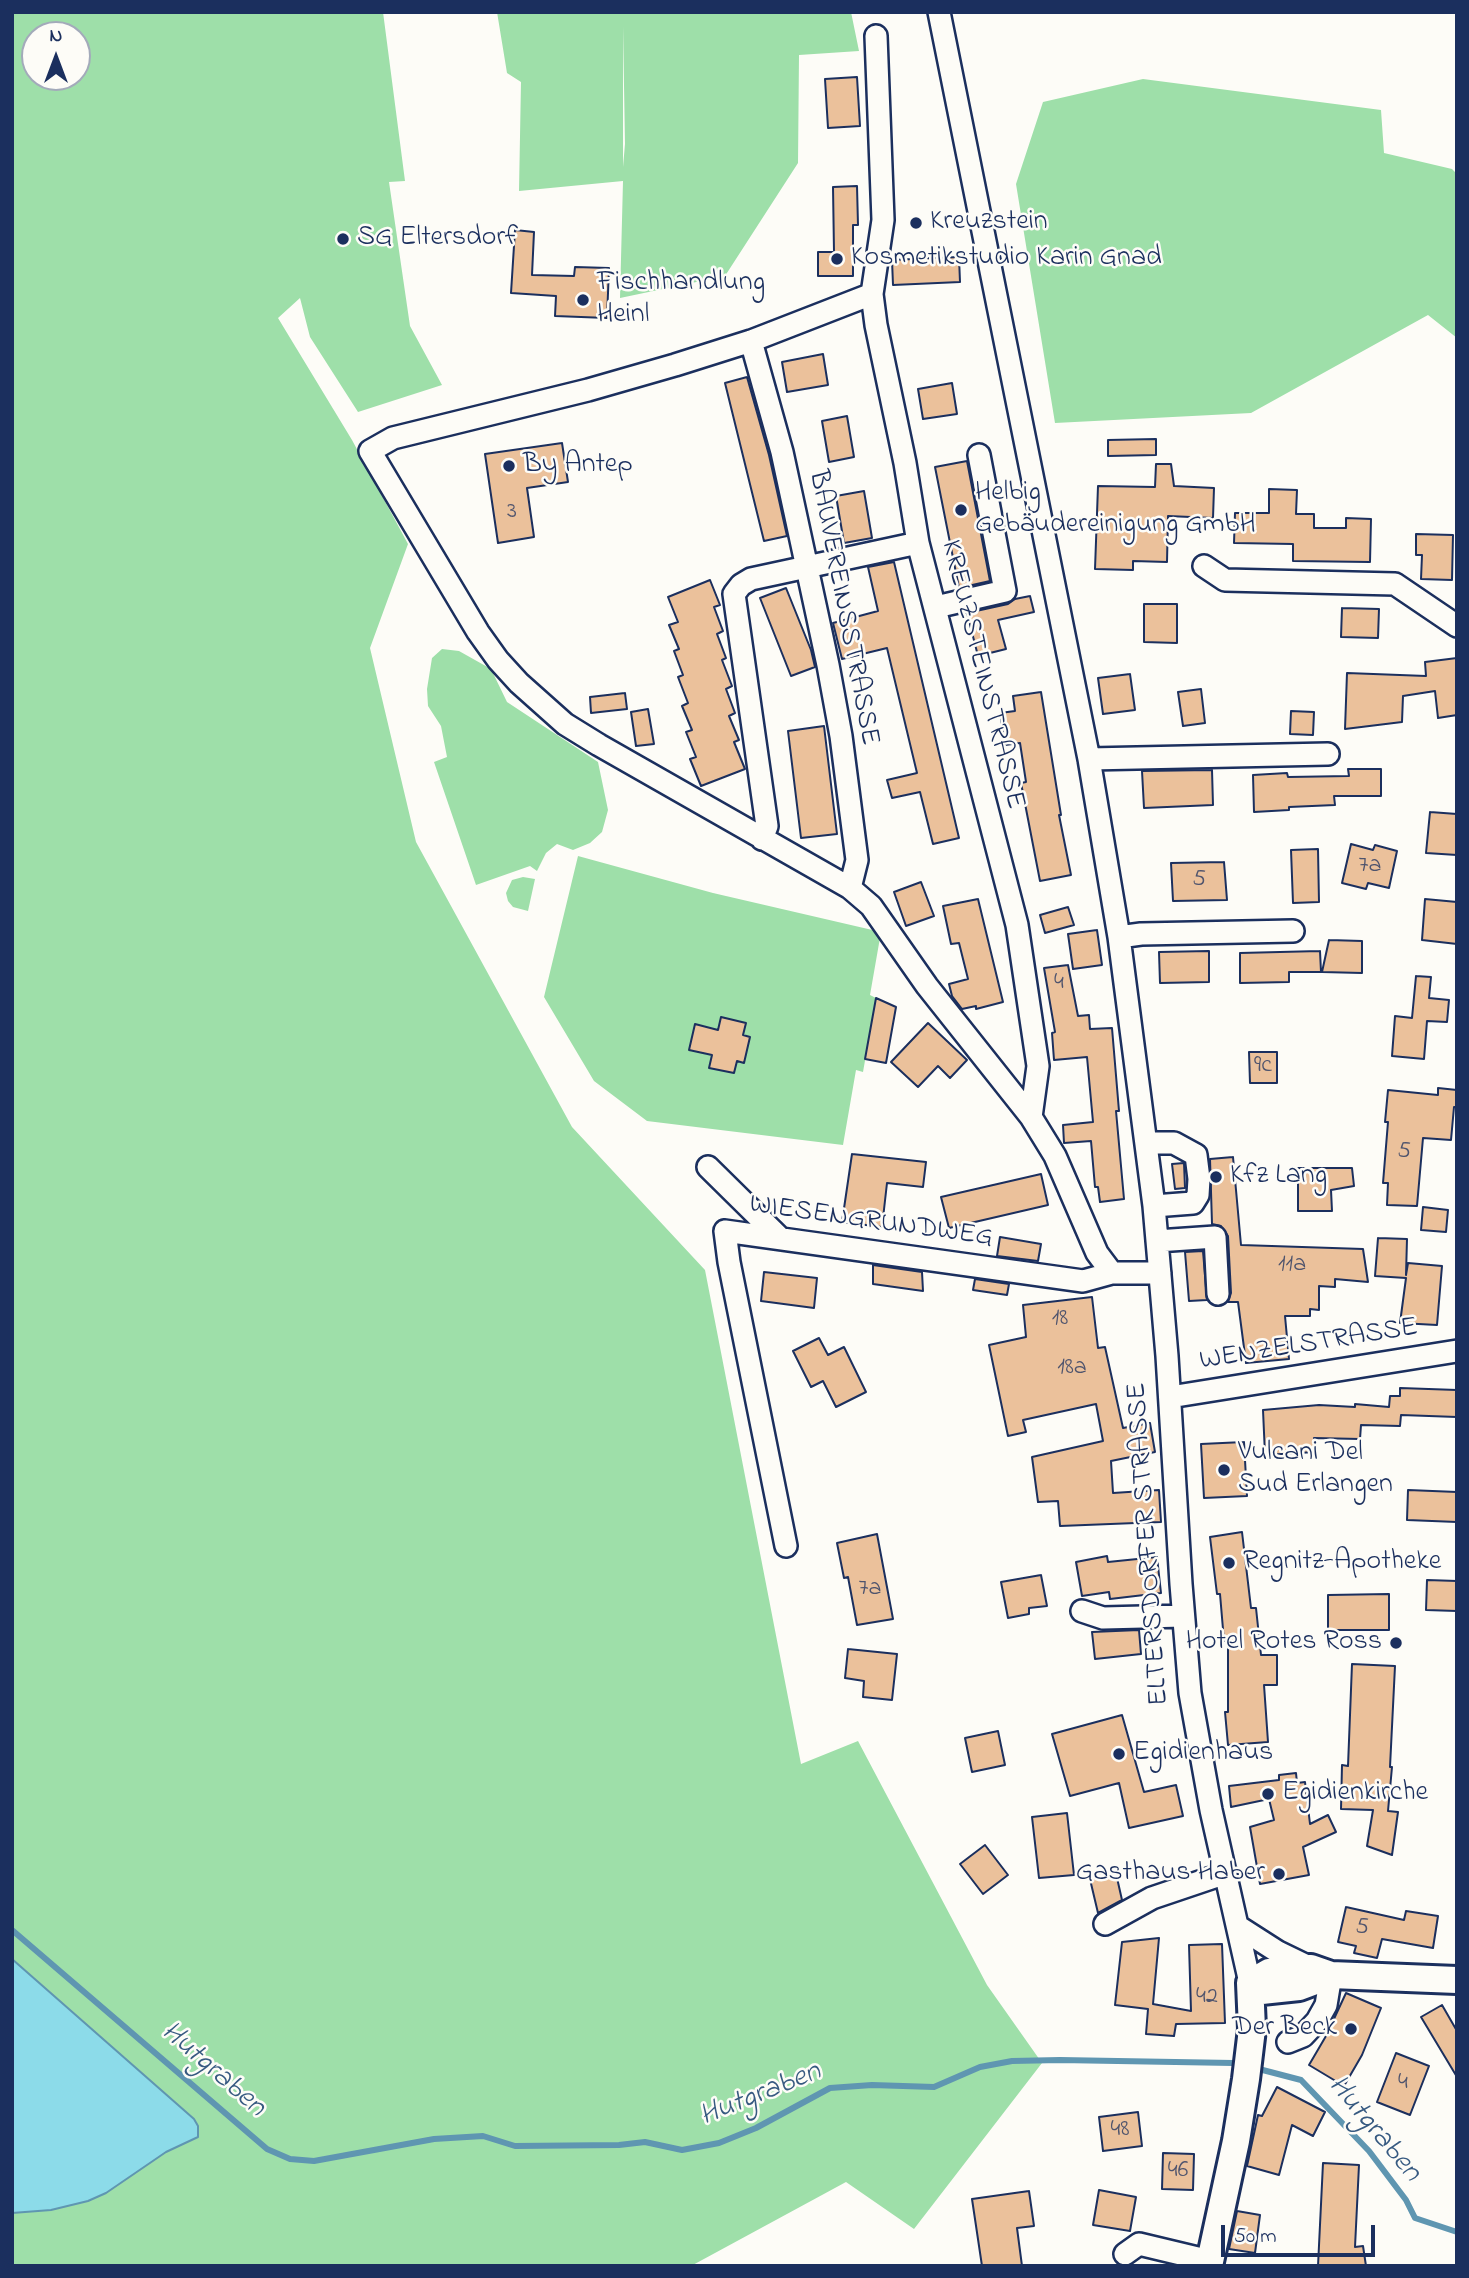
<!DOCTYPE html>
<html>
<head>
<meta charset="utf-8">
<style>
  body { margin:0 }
  #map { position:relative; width:1469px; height:2278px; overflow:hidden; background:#fdfcf7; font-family:"Indie Flower",sans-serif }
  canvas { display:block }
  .frame { position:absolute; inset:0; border:14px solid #1b2f5e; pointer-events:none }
  .north { position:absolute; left:21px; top:21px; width:70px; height:70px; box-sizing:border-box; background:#fdfcf7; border:2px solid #a3aaba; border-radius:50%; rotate:0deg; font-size:19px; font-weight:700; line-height:28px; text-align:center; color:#1b2f5e }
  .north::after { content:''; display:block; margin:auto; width:24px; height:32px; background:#1b2f5e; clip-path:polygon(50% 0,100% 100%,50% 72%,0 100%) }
  .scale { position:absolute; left:1221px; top:2225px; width:154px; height:32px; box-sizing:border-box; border:4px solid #1b2f5e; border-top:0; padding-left:9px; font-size:21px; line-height:24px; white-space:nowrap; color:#1b2f5e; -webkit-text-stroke:5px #fdfcf7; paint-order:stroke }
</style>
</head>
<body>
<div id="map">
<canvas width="1469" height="2278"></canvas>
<div class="frame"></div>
<div class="north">N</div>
<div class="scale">50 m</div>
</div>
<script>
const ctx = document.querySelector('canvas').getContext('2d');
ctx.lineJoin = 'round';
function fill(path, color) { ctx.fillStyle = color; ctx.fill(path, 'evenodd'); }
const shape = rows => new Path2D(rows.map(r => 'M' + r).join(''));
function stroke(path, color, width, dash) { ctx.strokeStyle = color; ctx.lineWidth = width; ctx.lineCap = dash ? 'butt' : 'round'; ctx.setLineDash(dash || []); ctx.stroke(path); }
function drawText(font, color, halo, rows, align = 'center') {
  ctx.font = font + ' "Indie Flower",sans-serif'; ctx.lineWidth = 5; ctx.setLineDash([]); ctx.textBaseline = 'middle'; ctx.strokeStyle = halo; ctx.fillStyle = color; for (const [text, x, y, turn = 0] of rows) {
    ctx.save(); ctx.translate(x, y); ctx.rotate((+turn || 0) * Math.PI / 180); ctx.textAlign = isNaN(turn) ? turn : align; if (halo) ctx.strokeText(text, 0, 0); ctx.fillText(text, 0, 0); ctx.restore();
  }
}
const green = shape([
  [12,12,383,12,405,181,389,182,410,326,442,385,358,412,310,337,300,298,278,318,352,440,408,544,370,648,416,842,572,1127,705,1270,801,1764,858,1741,987,1985,1042,2063,914,2229,846,2182,691,2266,12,2266],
  [35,35,77,35,77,77,35,77],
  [497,12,851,12,859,51,799,55,798,163,725,276,620,298,623,181,519,191,521,82,507,73],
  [623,26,625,144,623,167],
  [1143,79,1381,110,1384,153,1452,169,1457,174,1457,338,1428,315,1251,413,1055,423,1016,184,1043,102],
  [442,649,459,651,491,669,507,702,598,762,608,810,602,832,590,843,573,850,557,844,546,853,537,871,530,866,476,885,434,762,447,757,441,726,428,706,427,689,432,658],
  [578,856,713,893,881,932,870,995,876,998,863,1072,856,1070,843,1145,647,1121,594,1081,544,997],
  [523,877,535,879,528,911,513,907,508,901,506,893,512,880]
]);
const water = shape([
  [12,1959,194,2119,198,2126,198,2137,166,2152,106,2193,88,2201,51,2210,12,2213,12,1959]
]);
const stream = shape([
  [12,1930,267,2149,290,2159,314,2161,434,2139,483,2136,515,2146,619,2145,645,2142,682,2150,719,2143,756,2128,830,2088,872,2085,934,2087,980,2067,1012,2061,1060,2060,1233,2063,1242,2065],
  [1255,2068,1301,2080,1369,2151,1406,2200,1415,2218,1457,2232]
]);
const building = shape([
  [857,77,860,126,828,128,825,79,857,77],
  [857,186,858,225,853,225,853,276,818,276,818,252,834,252,833,187,857,186],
  [515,230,534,232,532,275,574,276,575,267,609,268,607,318,555,316,556,296,511,293,515,230],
  [959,257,960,282,893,285,892,260,959,257],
  [823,354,828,385,787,392,782,362,823,354],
  [747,377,769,455,787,536,764,541,725,383,747,377],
  [952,383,957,414,923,419,918,389,952,383],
  [847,416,854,457,829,462,822,421,847,416],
  [1156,439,1156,455,1108,456,1108,440,1156,439],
  [562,443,568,482,527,488,534,537,498,543,485,454,562,443],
  [967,461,990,581,959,588,935,467,967,461],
  [1156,464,1171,464,1174,486,1214,488,1213,518,1168,516,1167,562,1133,561,1133,570,1095,569,1098,486,1155,487,1156,464],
  [1269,489,1297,490,1296,514,1314,514,1314,528,1346,528,1346,518,1371,519,1370,562,1293,561,1293,544,1234,543,1235,513,1269,513,1269,489],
  [864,491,872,538,844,543,836,496,864,491],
  [1416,534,1453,535,1452,580,1421,579,1422,555,1416,555,1416,534],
  [894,562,959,838,933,844,920,792,892,798,887,780,917,773,887,648,842,659,833,623,878,611,868,567,894,562],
  [710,580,720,605,714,607,723,631,717,634,726,658,722,660,732,686,726,689,735,713,729,716,739,740,734,742,745,769,701,786,690,759,696,757,686,732,692,730,682,706,688,703,678,677,683,675,674,651,679,649,669,625,678,622,668,597,710,580],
  [786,588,811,650,815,667,791,676,760,598,786,588],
  [1030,596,1034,612,998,620,1006,649,978,656,967,613,1008,604,1015,599,1030,596],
  [1144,604,1177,604,1177,643,1144,642,1144,604],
  [1342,608,1379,609,1378,638,1341,637,1342,608],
  [1457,658,1457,715,1438,718,1435,691,1403,696,1402,722,1345,729,1347,673,1426,676,1425,662,1457,658],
  [1130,674,1135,710,1103,714,1098,678,1130,674],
  [1201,689,1205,723,1183,726,1178,692,1201,689],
  [1041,692,1061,815,1059,815,1071,875,1040,881,1021,783,1026,782,1020,743,1005,745,1000,713,1015,711,1013,696,1041,692],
  [625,693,627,709,591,713,590,697,625,693],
  [648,709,654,744,636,746,631,712,648,709],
  [1291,711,1314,712,1313,735,1290,734,1291,711],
  [824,726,837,834,801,838,788,731,824,726],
  [1348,769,1381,769,1381,796,1334,796,1335,805,1289,807,1289,810,1254,812,1253,775,1287,773,1288,777,1349,776,1348,769],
  [1212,770,1213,805,1144,808,1142,771,1212,770],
  [1430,812,1457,814,1457,855,1426,853,1430,812],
  [1351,844,1373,850,1375,845,1397,851,1389,888,1368,883,1366,889,1342,883,1351,844],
  [1318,849,1319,902,1293,903,1291,850,1318,849],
  [1224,862,1227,900,1173,901,1171,863,1224,862],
  [921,882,934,916,906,926,894,892,921,882],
  [978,899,1003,1002,976,1009,976,1006,962,1009,952,996,949,984,968,979,959,943,951,944,943,906,978,899],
  [1425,899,1457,902,1457,944,1422,940,1425,899],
  [1068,907,1074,925,1045,933,1040,915,1068,907],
  [1097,930,1102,965,1073,969,1068,934,1097,930],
  [1329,940,1362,941,1362,973,1322,972,1329,940],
  [1209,951,1209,982,1160,983,1159,952,1209,951],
  [1320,951,1321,972,1289,972,1289,982,1240,983,1240,953,1320,951],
  [1068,965,1078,1016,1089,1015,1090,1029,1112,1028,1119,1111,1116,1111,1124,1199,1100,1202,1098,1187,1095,1187,1091,1141,1064,1143,1063,1125,1093,1122,1087,1057,1054,1060,1052,1033,1055,1032,1044,968,1068,965],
  [1416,976,1431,977,1429,998,1449,1000,1447,1022,1427,1021,1424,1059,1392,1056,1395,1016,1412,1018,1416,976],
  [876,998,896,1007,886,1063,865,1059,876,998],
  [721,1017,746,1023,743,1035,750,1037,744,1063,737,1061,734,1073,709,1068,712,1055,689,1050,695,1024,718,1030,721,1017],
  [928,1023,967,1060,950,1078,938,1066,918,1087,891,1062,928,1023],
  [1249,1052,1277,1052,1277,1083,1250,1083,1249,1052],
  [1438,1088,1457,1090,1457,1107,1454,1107,1451,1140,1423,1138,1417,1206,1387,1205,1388,1183,1383,1183,1388,1122,1385,1122,1388,1090,1438,1095,1438,1088],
  [852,1154,926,1162,923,1187,887,1183,882,1227,842,1222,852,1154],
  [1233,1157,1241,1245,1363,1249,1368,1282,1335,1279,1335,1287,1319,1286,1319,1310,1310,1309,1310,1316,1285,1316,1289,1359,1246,1363,1238,1302,1228,1302,1231,1293,1228,1236,1221,1226,1212,1224,1210,1159,1233,1157],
  [1184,1163,1185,1188,1175,1189,1172,1164,1184,1163],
  [1298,1168,1352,1168,1354,1186,1331,1190,1332,1211,1298,1211,1298,1168],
  [1041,1174,1048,1205,949,1228,941,1197,1041,1174],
  [1423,1207,1448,1210,1446,1232,1421,1230,1423,1207],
  [1000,1237,1041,1244,1038,1261,997,1256,1000,1237],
  [1378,1238,1407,1239,1406,1275,1408,1263,1442,1266,1437,1325,1400,1323,1406,1278,1375,1276,1378,1238],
  [1203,1251,1207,1300,1189,1301,1185,1252,1203,1251],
  [873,1265,922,1272,923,1291,873,1284,873,1265],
  [764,1272,817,1278,814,1308,761,1301,764,1272],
  [975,1279,1009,1284,1007,1295,973,1290,975,1279],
  [1092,1297,1098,1348,1105,1347,1123,1428,1150,1423,1155,1452,1111,1461,1113,1493,1159,1490,1161,1522,1060,1526,1058,1501,1038,1502,1032,1457,1103,1441,1096,1404,1023,1420,1026,1432,1008,1436,989,1345,1026,1337,1023,1305,1092,1297],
  [819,1338,828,1355,844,1347,866,1392,836,1407,823,1381,811,1387,793,1351,819,1338],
  [1400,1388,1457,1390,1457,1417,1401,1415,1400,1426,1361,1425,1360,1439,1314,1438,1315,1452,1265,1455,1263,1410,1319,1405,1355,1407,1355,1404,1389,1407,1390,1396,1400,1396,1400,1388],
  [1244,1442,1247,1496,1204,1498,1201,1444,1244,1442],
  [1408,1490,1457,1492,1457,1522,1407,1520,1408,1490],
  [1242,1532,1251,1608,1256,1608,1261,1655,1277,1655,1277,1685,1264,1685,1268,1742,1228,1745,1225,1712,1228,1712,1228,1640,1224,1641,1220,1594,1217,1594,1210,1537,1242,1532],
  [877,1534,893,1619,857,1625,848,1577,844,1578,837,1543,877,1534],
  [1107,1556,1108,1562,1157,1557,1161,1593,1110,1599,1109,1592,1082,1596,1076,1562,1107,1556],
  [1041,1575,1047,1606,1029,1608,1029,1614,1008,1618,1001,1582,1041,1575],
  [1427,1580,1457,1581,1457,1611,1426,1610,1427,1580],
  [1389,1594,1389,1630,1328,1630,1328,1595,1389,1594],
  [1139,1630,1141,1654,1095,1659,1092,1632,1139,1630],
  [848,1649,897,1654,892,1700,863,1697,864,1681,845,1678,848,1649],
  [1352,1664,1395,1666,1390,1767,1392,1767,1388,1811,1398,1812,1392,1855,1367,1846,1373,1810,1341,1809,1342,1765,1348,1766,1352,1664],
  [1122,1715,1144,1792,1176,1785,1183,1816,1129,1828,1119,1783,1070,1796,1052,1734,1122,1715],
  [998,1731,1005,1765,972,1772,965,1738,998,1731],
  [1296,1773,1297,1783,1305,1782,1310,1824,1328,1815,1336,1832,1303,1847,1309,1875,1260,1884,1250,1827,1274,1820,1269,1799,1231,1807,1229,1786,1279,1780,1279,1775,1296,1773],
  [1067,1813,1074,1875,1039,1878,1032,1817,1067,1813],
  [985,1845,1008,1875,983,1894,960,1864,985,1845],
  [1115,1869,1122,1900,1098,1913,1089,1875,1115,1869],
  [1346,1907,1404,1920,1406,1911,1438,1916,1433,1948,1382,1939,1377,1958,1354,1953,1356,1946,1338,1942,1346,1907],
  [1159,1938,1153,2004,1191,2011,1189,1945,1222,1944,1225,2023,1176,2024,1174,2036,1146,2034,1148,2009,1115,2005,1122,1942,1159,1938],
  [1346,1993,1381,2008,1362,2055,1344,2086,1309,2065,1326,2036,1346,1993],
  [1442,2005,1457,2031,1457,2077,1421,2017,1442,2005],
  [1396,2053,1429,2066,1410,2115,1377,2102,1396,2053],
  [1277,2087,1325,2112,1313,2136,1292,2125,1279,2175,1247,2166,1258,2115,1262,2116,1277,2087],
  [1138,2112,1142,2146,1103,2151,1099,2117,1138,2112],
  [1163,2153,1194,2154,1193,2190,1162,2189,1163,2153],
  [1323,2163,1359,2165,1355,2247,1363,2246,1366,2266,1318,2266,1323,2163],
  [1099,2190,1136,2197,1130,2231,1093,2225,1099,2190],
  [1029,2191,1034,2226,1017,2228,1022,2266,982,2266,972,2199,1029,2191],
  [1237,2211,1260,2215,1255,2253,1229,2249,1237,2211]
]);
const minor = shape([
  [939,12,1089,759,1119,937,1154,1206,1167,1356,1181,1584,1190,1693,1211,1810,1250,1983],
  [876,36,883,220,872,294,876,325,905,463,918,543,1017,925,1038,1066,1031,1117],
  [872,294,751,341,675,365,588,390,393,438,370,451,478,632,498,660,519,683,565,724,599,745,850,888,871,906,927,986,1031,1117,1055,1156,1097,1253,1112,1273],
  [751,341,782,452,828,665,841,736,857,860,850,888],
  [1204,566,1225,580,1395,584,1457,626],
  [936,607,1005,591,979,455],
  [1089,759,1328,754],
  [762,839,767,826,734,594,741,585,751,579,918,543],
  [1119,937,1141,934,1293,931],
  [1147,1143,1174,1143,1196,1155,1199,1179,1198,1195,1193,1203,1154,1206],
  [708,1167,781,1239],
  [1157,1241,1215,1237,1218,1294],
  [1170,1397,1457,1351],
  [786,1546,729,1262,725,1231,1083,1281,1112,1273,1160,1273],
  [1082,1611,1103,1618,1183,1616],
  [1105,1924,1152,1898,1226,1873],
  [1239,1927,1278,1952,1311,1968],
  [1288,2042,1303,2036,1317,2021,1326,2005,1331,1975],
  [1125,2254,1139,2244,1210,2261]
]);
const major = shape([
  [1252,1992,1299,1987,1331,1975],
  [1209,2266,1236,2141,1246,2079,1252,2029,1250,1983,1269,1972,1311,1968,1331,1975,1457,1980]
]);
const markers = [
  [916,223,7,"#1b2f5e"],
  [343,239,7,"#1b2f5e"],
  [837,259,7,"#1b2f5e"],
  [583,300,7,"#1b2f5e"],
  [509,466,7,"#1b2f5e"],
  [961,510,7,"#1b2f5e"],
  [1216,1177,7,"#1b2f5e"],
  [1224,1470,7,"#1b2f5e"],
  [1229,1563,7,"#1b2f5e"],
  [1396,1643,7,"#1b2f5e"],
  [1119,1754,7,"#1b2f5e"],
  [1268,1794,7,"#1b2f5e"],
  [1279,1874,7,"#1b2f5e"],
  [1351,2029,7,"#1b2f5e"]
];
const numberNames = [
  ["3",512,513],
  ["7a",1370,867],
  ["5",1199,881],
  ["4",1059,984],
  ["9c",1263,1067],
  ["5",1404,1153],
  ["11a",1292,1266],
  ["18",1060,1320],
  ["18a",1072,1369],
  ["7a",870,1590],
  ["5",1362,1929],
  ["42",1207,1998],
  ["4",1403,2084],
  ["48",1120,2131],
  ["46",1178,2172]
];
const poiNames = [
  ["Kreuzstein",930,223],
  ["SG Eltersdorf",357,239],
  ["Kosmetikstudio Karin Gnad",851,259],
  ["Fischhandlung",597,284],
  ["Heinl",597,316],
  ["By Antep",523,466],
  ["Helbig",975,494],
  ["Gebäudereinigung GmbH",975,526],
  ["Kfz Lang",1230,1177],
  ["Vulcani Del",1238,1454],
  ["Sud Erlangen",1238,1486],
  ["Regnitz-Apotheke",1243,1563],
  ["Hotel Rotes Ross",1382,1643,"right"],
  ["Egidienhaus",1133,1754],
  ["Egidienkirche",1282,1794],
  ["Gasthaus Haber",1265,1874,"right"],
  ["Der Beck",1337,2029,"right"]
];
const streetNames = [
  ["BAUVEREINSSTRASSE",842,608,79],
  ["KREUZSTEINSTRASSE",981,675,76],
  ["WIESENGRUNDWEG",871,1223,8],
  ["WENZELSTRASSE",1309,1346,-9],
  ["ELTERSDORFER STRASSE",1150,1544,-94]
];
const waterNames = [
  ["Hutgraben",212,2071,41],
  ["Hutgraben",761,2096,-22],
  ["Hutgraben",1373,2130,50]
];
fill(green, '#9edfa9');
fill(water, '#8cdbe9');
stroke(water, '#5f96b1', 2);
stroke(stream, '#5f96b1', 6);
fill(building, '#ebc19b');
stroke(building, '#1b2f5e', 2);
stroke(minor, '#1b2f5e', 26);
stroke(major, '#1b2f5e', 32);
stroke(minor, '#fdfcf7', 21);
stroke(major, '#fdfcf7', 26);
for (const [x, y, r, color] of markers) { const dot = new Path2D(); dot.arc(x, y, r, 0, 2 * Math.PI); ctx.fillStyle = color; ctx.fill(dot); stroke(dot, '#fdfcf7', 2.5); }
drawText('24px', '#4f546d', null, numberNames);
drawText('28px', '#1b2f5e', '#fdfcf7', poiNames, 'left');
drawText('28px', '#1b2f5e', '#fdfcf7', streetNames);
drawText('italic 30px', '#375a81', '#fdfcf7', waterNames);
</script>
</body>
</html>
